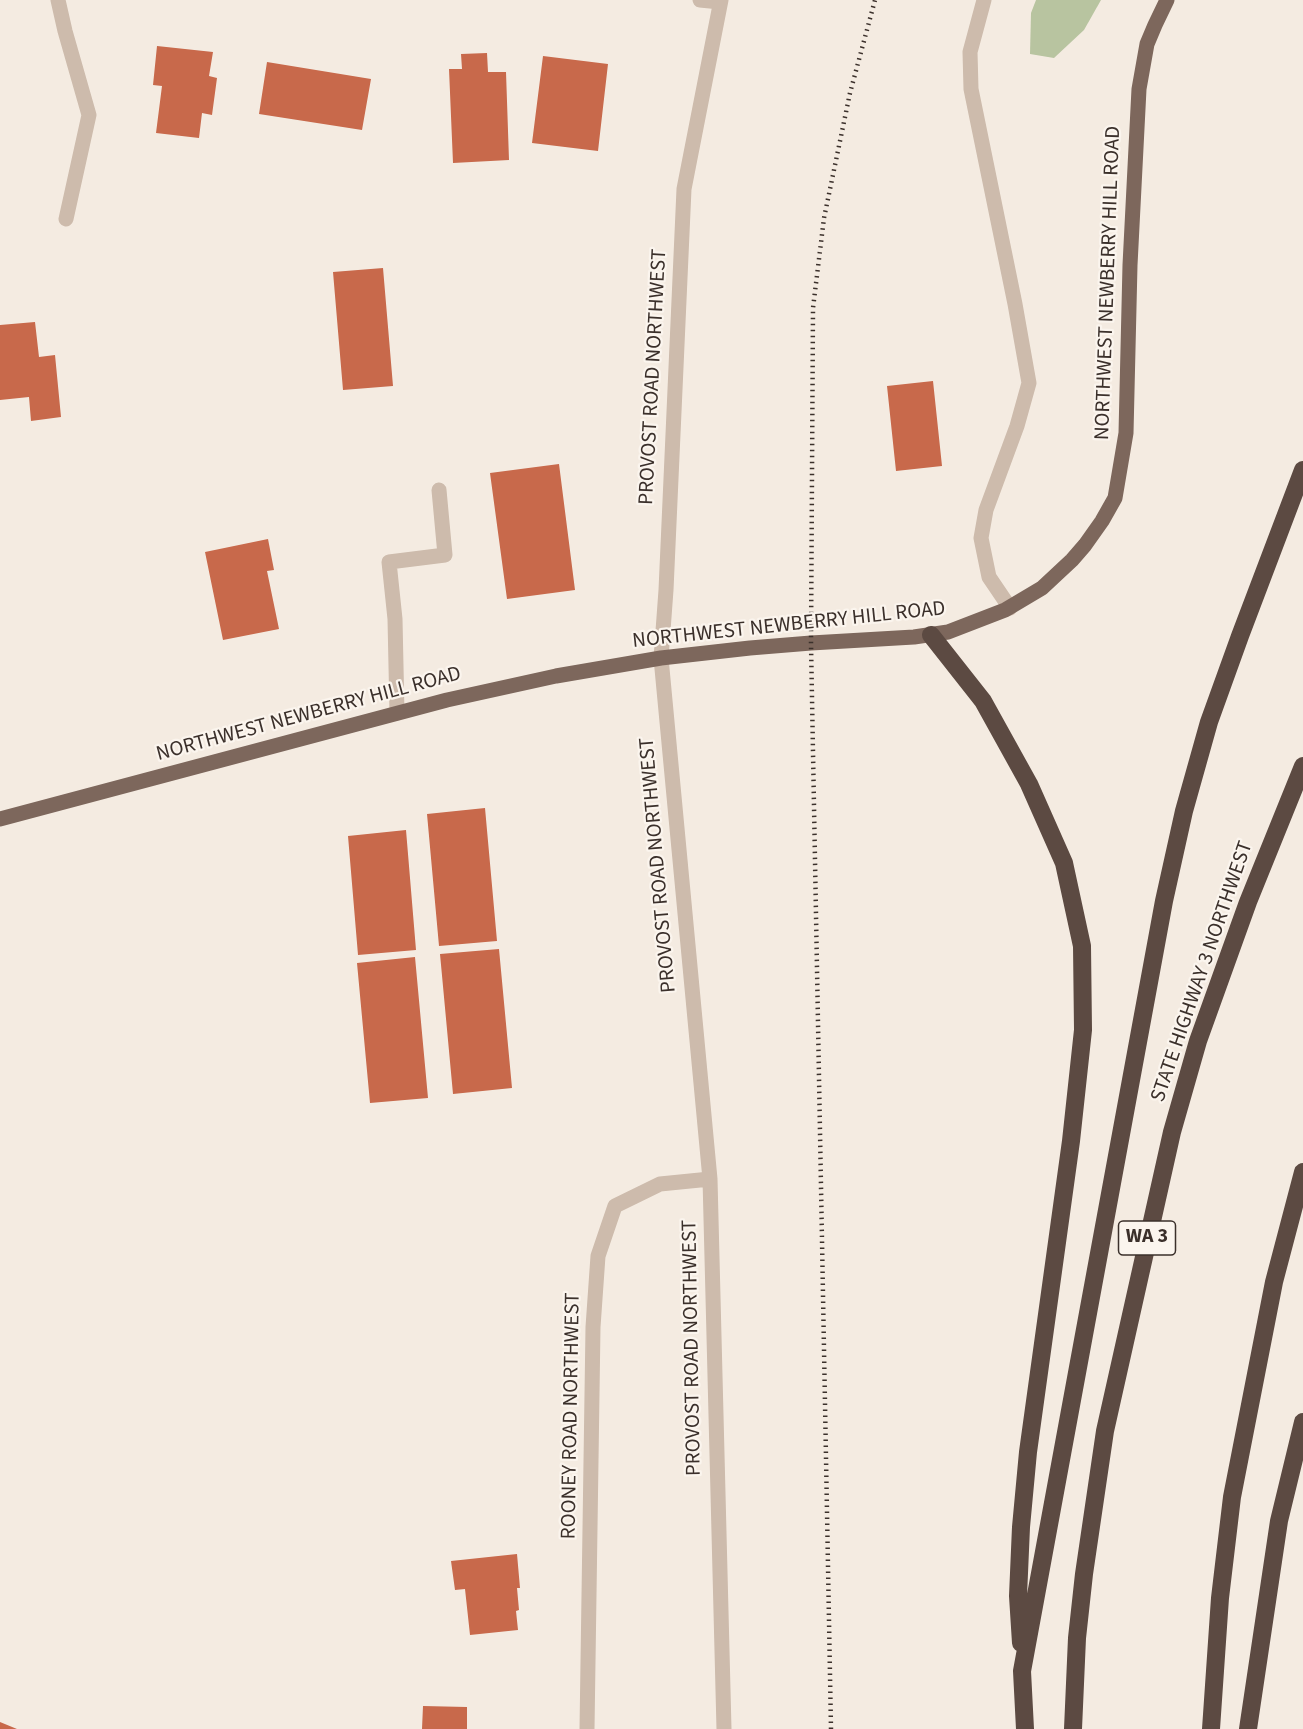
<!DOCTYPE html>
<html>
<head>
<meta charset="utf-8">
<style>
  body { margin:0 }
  canvas { display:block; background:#f4ebe1 }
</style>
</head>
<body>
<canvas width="1303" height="1729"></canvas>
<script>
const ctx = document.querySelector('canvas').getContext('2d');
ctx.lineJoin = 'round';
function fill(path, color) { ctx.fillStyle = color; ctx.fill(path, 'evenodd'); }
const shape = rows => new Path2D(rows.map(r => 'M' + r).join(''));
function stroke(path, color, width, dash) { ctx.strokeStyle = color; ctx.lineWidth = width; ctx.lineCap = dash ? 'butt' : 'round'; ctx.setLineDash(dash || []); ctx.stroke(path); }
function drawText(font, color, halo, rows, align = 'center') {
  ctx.font = font + ' "Source Sans 3",sans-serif'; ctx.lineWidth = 4.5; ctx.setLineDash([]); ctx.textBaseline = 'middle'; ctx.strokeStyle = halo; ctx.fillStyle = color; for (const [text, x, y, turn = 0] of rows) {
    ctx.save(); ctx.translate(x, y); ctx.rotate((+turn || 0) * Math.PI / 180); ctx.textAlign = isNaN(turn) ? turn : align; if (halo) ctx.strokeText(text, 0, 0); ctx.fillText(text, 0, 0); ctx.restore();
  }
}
const green = shape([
  [1036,0,1101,0,1084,30,1054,58,1030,54,1031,13]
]);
const building = shape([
  [157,46,213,52,209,76,217,78,212,115,202,113,199,138,156,133,162,86,153,85],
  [487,53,488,72,506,72,509,160,453,163,449,69,462,69,461,54],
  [543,56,608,64,598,151,532,143],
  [267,62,371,79,362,130,259,114],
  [383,268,393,386,343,390,333,272],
  [35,322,39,357,55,355,61,417,31,421,29,397,0,400,0,325],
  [933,381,942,466,896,471,887,386],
  [559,464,575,590,507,599,490,473],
  [268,539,274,570,267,571,279,629,223,640,205,552],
  [485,808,497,941,439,946,427,814],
  [406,830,416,950,358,955,348,836],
  [499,949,512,1088,453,1094,440,954],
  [415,957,428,1098,370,1103,357,963],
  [517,1554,520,1588,517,1588,519,1610,516,1611,518,1630,470,1635,465,1589,455,1590,451,1561],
  [423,1706,467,1707,467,1729,422,1729],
  [0,1722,17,1729,0,1729]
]);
const minor = shape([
  [58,0,65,31,89,115,66,219],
  [700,0,720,2],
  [721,0,684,189,666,590,661,658,710,1179,724,1729],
  [984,0,970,52,971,89,1015,304,1029,383,1017,426,986,510,981,538,989,577,1010,608],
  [397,713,395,619,389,562,445,555,439,490],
  [587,1729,593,1327,598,1256,615,1206,660,1184,710,1179]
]);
const major = shape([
  [0,819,447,700,556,676,661,658,750,648,811,643,914,637,948,632,1005,610,1042,588,1072,560,1085,545,1102,521,1115,498,1126,433,1130,265,1139,89,1147,44,1155,25,1167,0]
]);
const highway = shape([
  [931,635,983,701,1029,784,1064,863,1082,946,1083,1030,1071,1141,1028,1452,1021,1527,1018,1596,1021,1643],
  [1025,1729,1022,1671,1164,901,1184,811,1209,722,1240,636,1303,470],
  [1073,1729,1077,1638,1084,1574,1105,1431,1172,1132,1198,1041,1248,902,1303,766],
  [1211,1729,1220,1598,1232,1497,1274,1282,1303,1172],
  [1248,1729,1279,1521,1303,1422]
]);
const rail = shape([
  [831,1729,811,643,813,308,824,218,850,93,875,0]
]);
const shields = [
  [1147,1238,57]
];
const shieldNames = [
  ["WA 3",1147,1238]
];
const streetNames = [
  ["NORTHWEST NEWBERRY HILL ROAD",1109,283,-88],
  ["PROVOST ROAD NORTHWEST",654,377,-87],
  ["NORTHWEST NEWBERRY HILL ROAD",789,626,-6],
  ["NORTHWEST NEWBERRY HILL ROAD",309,715,-15],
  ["PROVOST ROAD NORTHWEST",659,865,-95],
  ["STATE HIGHWAY 3 NORTHWEST",1203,972,-71],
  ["PROVOST ROAD NORTHWEST",693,1348,-91],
  ["ROONEY ROAD NORTHWEST",572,1416,-89]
];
fill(green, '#b8c4a0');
fill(building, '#c8694b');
stroke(minor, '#cdbbac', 15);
stroke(major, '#7d675c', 15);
stroke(highway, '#5c4a42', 18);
stroke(rail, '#3b302b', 4.5, [1.5, 4.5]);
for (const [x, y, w] of shields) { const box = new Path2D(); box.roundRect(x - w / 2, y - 17, w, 34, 4.5); ctx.fillStyle = '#fbf5ee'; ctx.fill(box); stroke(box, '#3b302b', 1.5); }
drawText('bold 20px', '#3b302b', null, shieldNames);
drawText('21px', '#3b302b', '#fbf5ee', streetNames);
</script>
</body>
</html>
